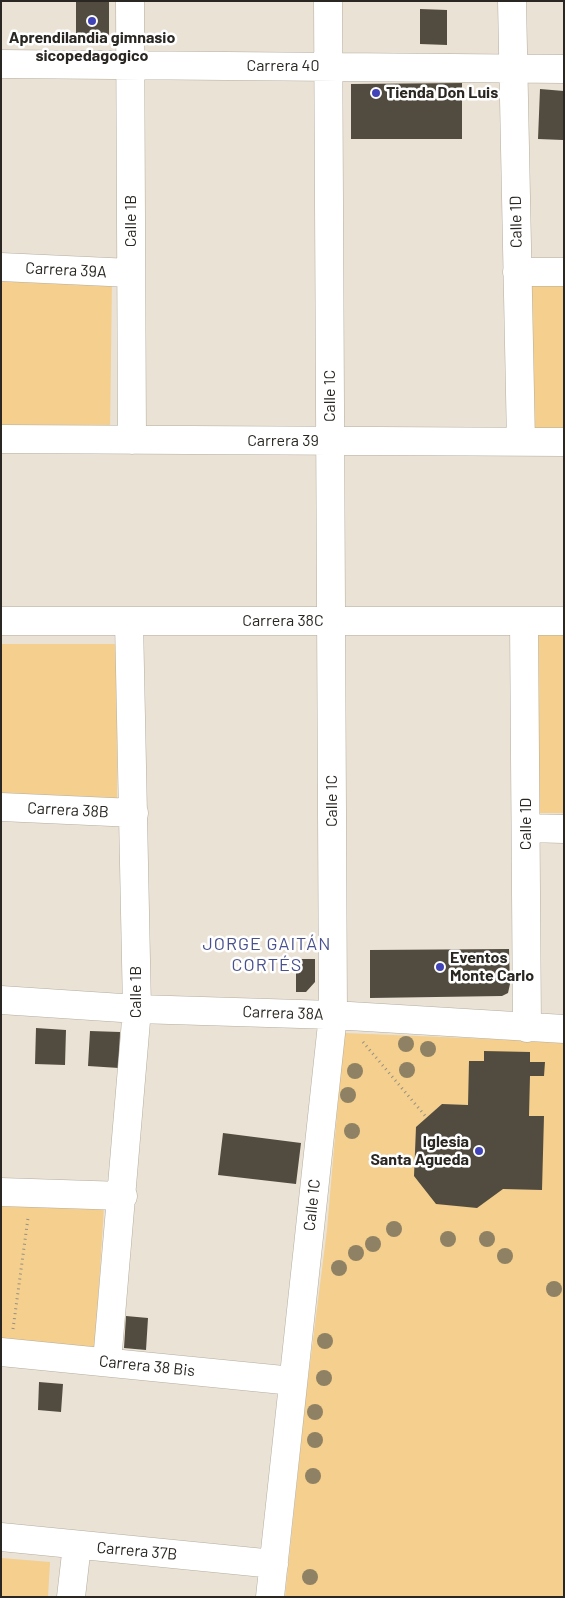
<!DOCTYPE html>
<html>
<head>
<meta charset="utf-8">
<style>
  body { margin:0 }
  #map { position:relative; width:565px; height:1598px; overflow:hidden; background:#eae2d4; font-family:Barlow,sans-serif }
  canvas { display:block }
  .frame { position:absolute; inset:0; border:2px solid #2a2722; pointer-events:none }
</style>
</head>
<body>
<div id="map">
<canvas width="565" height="1598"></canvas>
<div class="frame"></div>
</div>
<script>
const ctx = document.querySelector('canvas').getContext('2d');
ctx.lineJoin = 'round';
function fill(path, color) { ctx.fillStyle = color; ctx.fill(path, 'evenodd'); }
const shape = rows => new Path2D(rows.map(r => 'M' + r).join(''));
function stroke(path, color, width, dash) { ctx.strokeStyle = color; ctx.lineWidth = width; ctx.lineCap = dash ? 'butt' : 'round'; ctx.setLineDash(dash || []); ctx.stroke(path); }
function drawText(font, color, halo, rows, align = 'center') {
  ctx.font = font + ' Barlow,sans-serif'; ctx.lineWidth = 5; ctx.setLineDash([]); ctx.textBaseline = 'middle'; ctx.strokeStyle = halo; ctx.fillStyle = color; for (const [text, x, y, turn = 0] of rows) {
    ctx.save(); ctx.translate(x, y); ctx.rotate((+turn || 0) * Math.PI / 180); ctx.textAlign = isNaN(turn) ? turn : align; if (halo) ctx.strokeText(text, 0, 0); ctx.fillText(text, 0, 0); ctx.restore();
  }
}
const green = shape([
  [1,276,112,277,110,434,1,432],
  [530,285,564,285,564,432,531,432],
  [538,634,564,634,564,813,537,813],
  [1,644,118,644,117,801,1,797],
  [344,1033,564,1042,564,1597,285,1597,306,1395,327,1230],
  [1,1203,104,1206,95,1352,1,1341],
  [1,1558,50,1562,48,1597,1,1597]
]);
const building = shape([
  [76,1,109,1,109,41,76,41],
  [420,9,447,10,447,45,420,44],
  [462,83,462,139,351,139,351,84],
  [540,89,564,91,563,140,538,139],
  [509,949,510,984,508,993,502,996,370,998,370,950],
  [296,959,315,959,315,982,306,992,296,992],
  [36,1028,66,1030,65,1065,35,1064],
  [90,1031,120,1032,119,1068,88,1066],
  [484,1051,530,1052,530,1062,545,1062,544,1076,530,1076,529,1116,544,1116,542,1190,503,1189,477,1208,436,1204,414,1176,416,1127,442,1104,468,1105,469,1061,484,1061],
  [223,1133,301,1143,296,1184,218,1175],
  [126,1316,148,1318,146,1350,124,1348],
  [39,1382,63,1384,61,1412,38,1410]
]);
const path = shape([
  [363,1042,427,1118],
  [13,1329,28,1218]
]);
const minor = shape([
  [130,1,132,440],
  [512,1,521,442],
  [1,64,564,69],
  [1,267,131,273],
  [517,272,564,272],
  [1,439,564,442],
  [1,621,564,621],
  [524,621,527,1028],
  [1,807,134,813],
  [526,828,564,829],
  [1,1000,137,1009,333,1015,564,1029],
  [1,1192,123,1196],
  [1,1352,293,1381],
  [107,1362,137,1009,129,621],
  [1,1537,274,1564],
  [71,1597,77,1545],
  [270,1597,333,1015,328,1]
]);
const trees = [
  [406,1044],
  [428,1049],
  [407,1070],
  [355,1071],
  [348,1095],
  [352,1131],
  [394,1229],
  [448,1239],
  [487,1239],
  [373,1244],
  [356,1253],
  [505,1256],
  [339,1268],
  [554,1289],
  [325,1341],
  [324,1378],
  [315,1412],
  [315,1440],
  [313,1476],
  [310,1577]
];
const markers = [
  [92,21,5,"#4143b8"],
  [376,93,5,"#4143b8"],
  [440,967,5,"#4143b8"],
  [479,1151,5,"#4143b8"]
];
const poiNames = [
  ["Aprendilandia gimnasio",92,38,"center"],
  ["sicopedagogico",92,56,"center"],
  ["Tienda Don Luis",386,93],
  ["Eventos",450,958],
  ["Monte Carlo",450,976],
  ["Iglesia",469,1142,"right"],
  ["Santa Agueda",469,1160,"right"]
];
const streetNames = [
  ["Carrera 40",283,66],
  ["Calle 1B",131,221,-90],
  ["Calle 1D",516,222,-91],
  ["Carrera 39A",66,270,3],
  ["Calle 1C",330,396,-90],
  ["Carrera 39",283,441],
  ["Carrera 38C",283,621],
  ["Calle 1C",332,801,-90],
  ["Carrera 38B",68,810,3],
  ["Calle 1D",526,824,-90],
  ["Calle 1B",136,992,-90],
  ["Carrera 38A",283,1013,2],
  ["Calle 1C",312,1205,-84],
  ["Carrera 38 Bis",147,1366,6],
  ["Carrera 37B",137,1551,5]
];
const neighbourhoodNames = [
  ["JORGE GAITÁN",267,944],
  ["CORTÉS",267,965]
];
fill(green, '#f4cf8d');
fill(building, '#524c40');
stroke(minor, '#b4ada0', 29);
stroke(path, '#969086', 3, [1, 4]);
stroke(minor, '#fff', 28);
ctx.fillStyle = '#8f8164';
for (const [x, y] of trees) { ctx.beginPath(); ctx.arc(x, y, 8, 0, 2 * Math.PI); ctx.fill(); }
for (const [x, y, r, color] of markers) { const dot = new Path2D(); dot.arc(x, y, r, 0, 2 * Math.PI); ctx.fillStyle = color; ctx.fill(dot); stroke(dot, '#fff', 2); }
drawText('bold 16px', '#2a2722', '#fff', poiNames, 'left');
drawText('16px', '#2a2722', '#fff', streetNames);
ctx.letterSpacing = '1px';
drawText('18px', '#48518e', '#fff', neighbourhoodNames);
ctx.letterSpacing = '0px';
</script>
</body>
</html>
